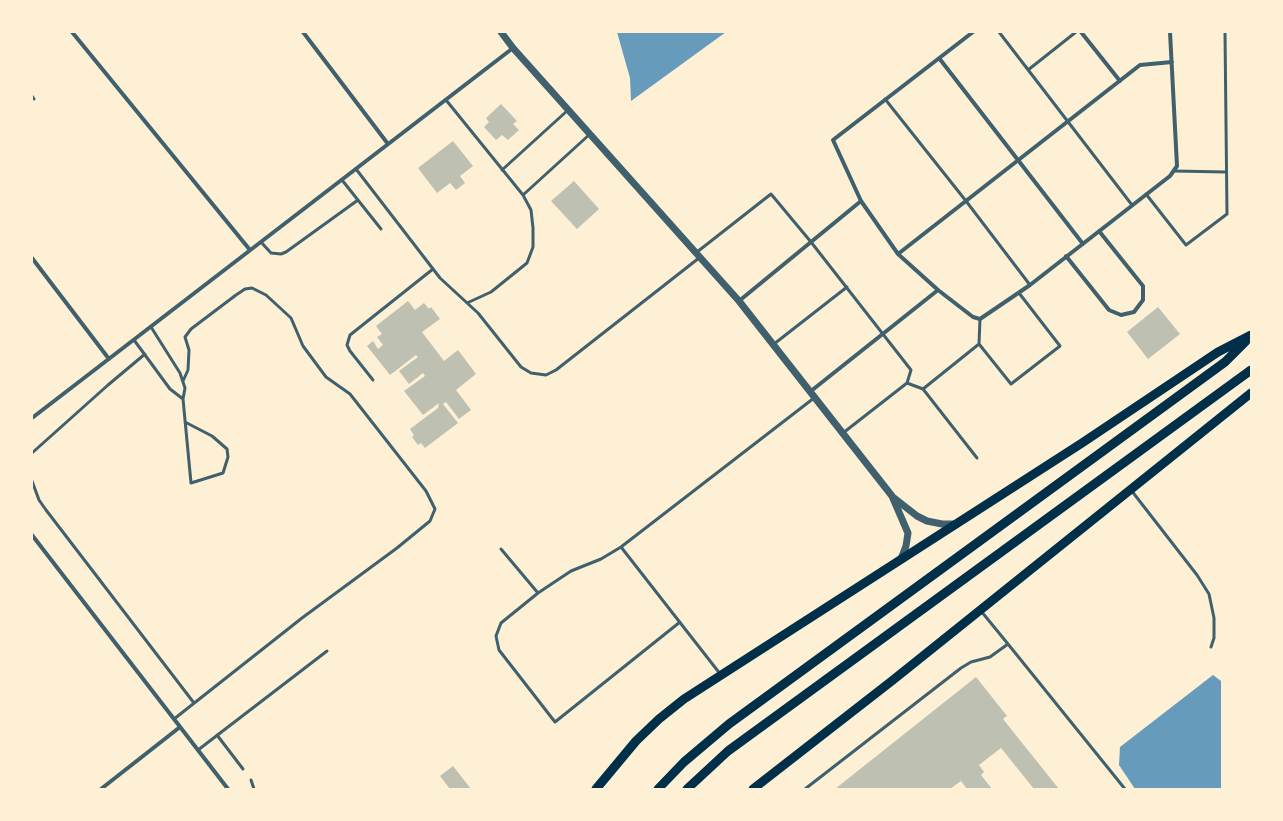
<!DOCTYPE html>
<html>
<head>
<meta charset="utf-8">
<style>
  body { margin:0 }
  #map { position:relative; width:1283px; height:821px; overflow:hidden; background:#fdf0d5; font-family:"Archivo Narrow",sans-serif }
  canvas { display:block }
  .frame { position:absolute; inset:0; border:33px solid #fdf0d5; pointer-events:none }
</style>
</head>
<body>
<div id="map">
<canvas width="1283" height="821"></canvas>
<div class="frame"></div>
</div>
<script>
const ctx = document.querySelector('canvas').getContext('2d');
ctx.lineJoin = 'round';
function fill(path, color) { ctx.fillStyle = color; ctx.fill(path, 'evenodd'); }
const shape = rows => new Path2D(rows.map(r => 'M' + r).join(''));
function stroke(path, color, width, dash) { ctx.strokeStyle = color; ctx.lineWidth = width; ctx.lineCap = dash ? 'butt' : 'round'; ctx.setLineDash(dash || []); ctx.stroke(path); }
const water = shape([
  [617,32,726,32,631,101,630,78],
  [1213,675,1221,681,1221,789,1135,789,1119,765,1120,747]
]);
const building = shape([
  [501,104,517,121,513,124,519,130,508,140,502,135,496,140,484,127,489,122,486,118],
  [453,141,473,166,460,176,465,183,456,190,450,183,437,193,418,168],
  [574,181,599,209,577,229,551,201],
  [408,301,415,310,424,303,429,309,431,307,440,319,422,332,444,361,458,350,476,374,456,390,471,410,459,419,446,402,443,404,458,423,425,448,421,443,418,445,412,437,414,435,410,429,438,408,439,403,423,415,404,391,425,376,423,373,409,384,399,371,418,357,416,355,390,375,367,346,373,341,378,349,383,345,377,337,382,334,376,326],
  [1158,307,1180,334,1148,359,1127,332],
  [976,677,1007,716,1003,719,1059,789,1034,789,1001,748,979,765,984,772,981,775,992,789,967,789,961,781,950,789,835,789],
  [453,766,471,789,450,789,440,776]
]);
const service = shape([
  [999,32,1132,205],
  [1028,70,1076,32],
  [32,96,34,99],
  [885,99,966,201,1030,285],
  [446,100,523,195,531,210,533,228,533,247,527,263,491,292,467,303],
  [356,169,440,278,478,313,521,367,531,373,546,375,556,370,699,258],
  [502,170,568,110],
  [1174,171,1226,172],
  [342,180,381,229],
  [1146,194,1186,245,1227,214,1225,32],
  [523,195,590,134],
  [261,242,271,253,281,254,286,252,358,200],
  [697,252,771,194,811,242,911,370,907,383,843,433],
  [151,327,180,373,185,388,183,399,191,483,223,473,228,457,227,449,212,436,185,422],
  [134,340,170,389,183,399],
  [774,344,847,287],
  [979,344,1011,384,1060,346,1019,293],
  [373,380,350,351,347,345,350,335,433,269],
  [907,383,923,389],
  [32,453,108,385,145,354],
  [977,458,923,389,979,344,980,319],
  [32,481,39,500,46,510,194,703],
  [1131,490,1197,575,1209,594,1214,618,1214,638,1211,647],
  [621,547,721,675],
  [501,549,538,593],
  [680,622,555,722,499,650,496,636,501,623,538,593,571,571,601,559,621,547,814,398],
  [1008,644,1125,789],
  [174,719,302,618,397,548,430,521,435,509,426,491,350,394,326,377,303,346,291,318,266,295,252,288,245,289,236,295,191,329,185,337,189,350,188,370,183,381],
  [217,735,243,769],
  [198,750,327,651],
  [251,780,254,789],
  [805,789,961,668,971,662,990,657,1008,644,981,611]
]);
const minor = shape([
  [72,32,250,250],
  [303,32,388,144],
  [973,32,833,140,861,201,898,254,938,290,973,317,980,319,1030,285,1170,176,1177,166,1170,32],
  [1081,32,1120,81],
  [939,58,1083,244],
  [898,254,1140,65,1172,62],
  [1066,256,1109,310,1121,315,1134,312,1143,300,1143,286,1099,231],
  [32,258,109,359],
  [739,301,861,201],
  [811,391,938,290],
  [32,418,513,48],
  [32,535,228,789],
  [101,789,180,727]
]);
const tertiary = shape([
  [501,32,513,48,739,301,892,496,908,533,906,546,901,559],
  [894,498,917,516,927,521,942,524,957,524]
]);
const primary = shape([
  [596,789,636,741,659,719,684,699,1082,443,1218,352,1251,335],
  [658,789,684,762,729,724,1225,362,1246,341],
  [687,789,728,751,1251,370],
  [753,789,893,680,1251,393]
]);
fill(water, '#669bbc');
fill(building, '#bec0b2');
stroke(service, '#3f606c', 3);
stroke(minor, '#3f606c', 4);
stroke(tertiary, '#3f606c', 7);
stroke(primary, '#003049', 9);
</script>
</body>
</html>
